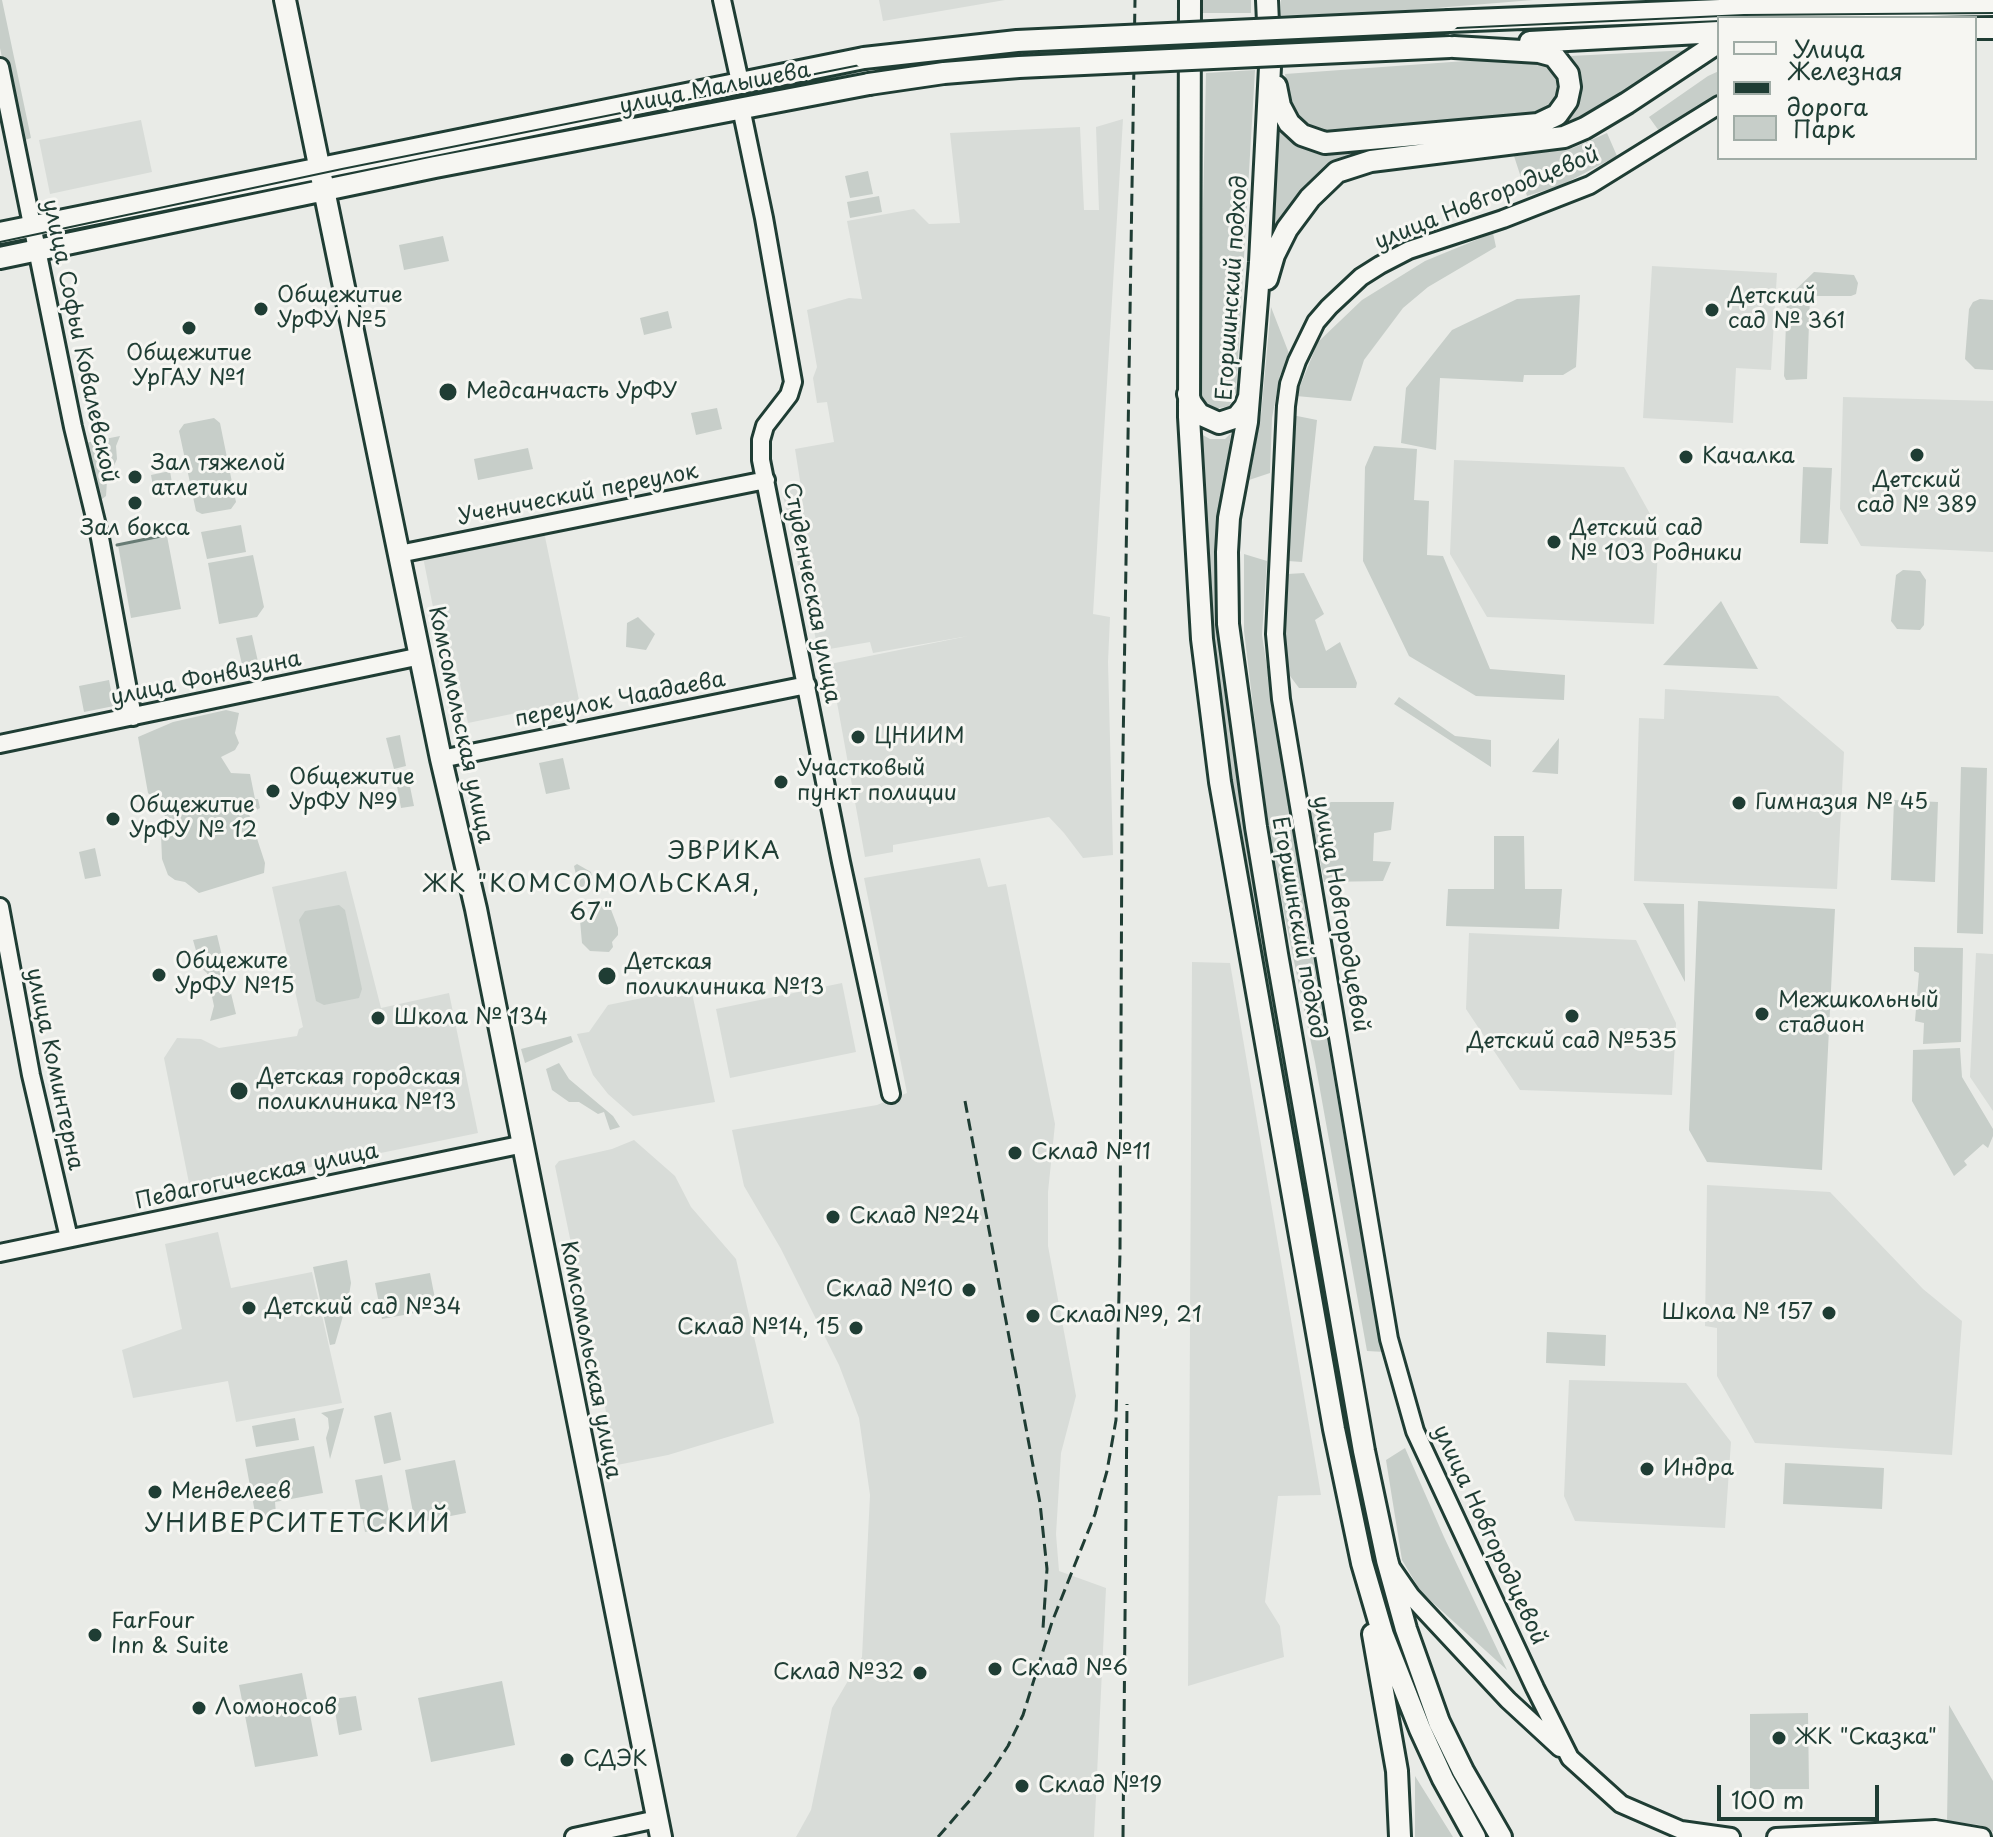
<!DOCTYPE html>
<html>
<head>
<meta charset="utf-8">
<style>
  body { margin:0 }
  #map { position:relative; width:1993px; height:1837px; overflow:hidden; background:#e9ebe7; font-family:"Playpen Sans",sans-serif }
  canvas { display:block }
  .legend { position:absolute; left:1717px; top:16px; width:260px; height:144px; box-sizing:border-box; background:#f6f6f2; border:2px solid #a0aca6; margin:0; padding:10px 14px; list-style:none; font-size:24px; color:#1f3d34 }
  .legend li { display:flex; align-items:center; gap:16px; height:40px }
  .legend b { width:40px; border:2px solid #a0aca6 }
  .scale { position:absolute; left:1717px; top:1785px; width:162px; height:36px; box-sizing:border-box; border:4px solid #1f3d34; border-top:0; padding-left:10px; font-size:24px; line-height:28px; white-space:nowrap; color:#1f3d34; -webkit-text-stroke:6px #f6f6f2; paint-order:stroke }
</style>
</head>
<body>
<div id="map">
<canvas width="1993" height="1837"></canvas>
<ul class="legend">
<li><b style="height:10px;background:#f6f6f2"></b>Улица</li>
<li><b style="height:10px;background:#1f3d34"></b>Железная дорога</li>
<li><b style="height:22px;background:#c7cec9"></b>Парк</li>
</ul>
<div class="scale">100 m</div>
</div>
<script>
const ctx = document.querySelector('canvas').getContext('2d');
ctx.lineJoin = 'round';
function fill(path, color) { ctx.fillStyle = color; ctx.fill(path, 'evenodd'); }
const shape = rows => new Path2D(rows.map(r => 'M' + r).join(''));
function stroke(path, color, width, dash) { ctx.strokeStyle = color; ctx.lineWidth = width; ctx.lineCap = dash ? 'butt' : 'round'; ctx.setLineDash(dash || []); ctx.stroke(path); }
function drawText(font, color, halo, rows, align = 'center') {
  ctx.font = font + ' "Playpen Sans",sans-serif'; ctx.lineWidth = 6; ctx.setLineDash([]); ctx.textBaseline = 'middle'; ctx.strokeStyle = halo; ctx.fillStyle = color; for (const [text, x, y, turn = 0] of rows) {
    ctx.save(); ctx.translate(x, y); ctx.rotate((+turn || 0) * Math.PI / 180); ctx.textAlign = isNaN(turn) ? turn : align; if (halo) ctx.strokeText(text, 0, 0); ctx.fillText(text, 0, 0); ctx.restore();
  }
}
const built = shape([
  [879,0,1005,0,883,21],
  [1123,119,1093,614,1110,617,1108,662,1113,855,1083,858,1064,833,1049,817,893,845,893,852,865,857,830,664,968,636,873,653,870,642,818,651,807,594,804,594,782,490,801,487,795,449,834,442,827,402,817,403,813,378,817,367,807,310,849,298,862,299,847,221,914,209,929,224,960,223,950,133,1080,127,1084,210,1099,210,1096,127],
  [141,120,152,172,50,194,39,140],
  [1652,266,1777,273,1771,370,1736,368,1733,423,1643,418],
  [1843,397,1993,401,1993,552,1861,546,1840,509],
  [1454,460,1624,467,1659,530,1654,624,1487,617,1450,554],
  [544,532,579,700,468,723,455,660,444,662,423,557],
  [1665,689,1778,696,1844,752,1837,889,1634,881,1639,718,1664,719],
  [980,858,988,887,1006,884,1055,1124,1048,1192,1048,1246,1076,1396,1061,1453,1056,1534,1059,1571,1106,1588,1094,1837,796,1837,811,1810,832,1708,862,1657,870,1495,859,1418,839,1365,781,1249,744,1186,732,1130,877,1105,907,1093,864,878],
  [346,871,381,1008,449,993,478,1133,332,1163,322,1161,311,1167,191,1193,164,1058,177,1038,201,1039,219,1048,297,1036,299,1029,303,1027,272,887],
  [1469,933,1636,940,1676,1023,1672,1095,1520,1090,1466,1009],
  [1976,953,1993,954,1993,1111,1970,1077],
  [1192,962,1230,963,1321,1495,1278,1496,1265,1602,1280,1626,1284,1657,1188,1686],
  [842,983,856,1052,730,1078,716,1009],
  [691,988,715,1102,633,1116,608,1094,593,1075,577,1034,589,1032,608,1005],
  [634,1140,675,1176,691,1207,736,1259,774,1423,668,1455,617,1465,555,1166,559,1161,612,1149],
  [1707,1185,1830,1192,1923,1289,1962,1321,1952,1455,1755,1443,1717,1376,1717,1328,1705,1326],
  [218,1232,231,1288,312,1272,342,1403,236,1422,228,1381,133,1398,122,1350,182,1329,165,1244],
  [1569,1380,1686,1383,1731,1442,1725,1528,1575,1521,1564,1496]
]);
const green = shape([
  [0,0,2,0,31,138,19,142,0,48],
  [1202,0,1251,0,1251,13,1202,13],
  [1281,0,1533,0,1363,14,1281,15],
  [1691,50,1631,91,1568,129,1337,165,1309,183,1287,212,1271,246,1278,118,1306,145,1547,128,1566,121,1576,106,1582,79,1570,56],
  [1521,57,1548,61,1563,81,1559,102,1535,116,1335,132,1312,130,1301,122,1288,95,1285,74],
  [1255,70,1236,393,1229,406,1215,409,1204,404,1199,389,1206,73],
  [1719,71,1719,97,1659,131,1649,117,1708,76],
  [1607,133,1617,156,1562,185,1527,196,1514,156,1573,148],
  [868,171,873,194,850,198,845,176],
  [879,196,882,212,850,218,847,202],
  [1493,233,1496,247,1428,287,1403,308,1364,360,1351,401,1296,396,1318,342,1362,300,1425,261],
  [443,236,449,261,404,270,399,245],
  [1814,272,1854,275,1858,283,1856,294,1851,296,1810,296,1807,379,1786,380,1784,376,1787,298],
  [1580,295,1576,367,1563,375,1524,375,1523,382,1440,378,1436,450,1401,443,1406,388,1452,330,1517,299],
  [1980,299,1993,300,1993,370,1975,369,1965,359,1969,309,1973,302],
  [1271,307,1290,356,1280,375,1272,418,1270,473,1249,480,1261,415],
  [668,311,672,328,644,335,640,318],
  [717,408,722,429,696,435,691,413],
  [1292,415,1317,420,1302,562,1288,561],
  [214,418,220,423,236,502,231,509,202,514,196,511,179,431,184,424],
  [1199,433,1210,439,1225,439,1231,433,1217,536,1220,636,1231,737,1351,1423,1344,1425,1224,737,1214,640],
  [120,436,116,446,117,459,107,481,106,496,93,506,80,444],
  [1374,446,1417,449,1414,500,1429,501,1427,555,1443,556,1490,669,1565,675,1564,700,1476,696,1409,656,1363,561,1365,467],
  [528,448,533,469,478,480,474,459],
  [1803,467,1832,468,1828,544,1800,543],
  [170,471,174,495,155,498,151,475],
  [241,525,246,552,207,559,201,532],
  [167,536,181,609,131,618,118,545],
  [1244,554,1267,561,1262,635,1307,922,1352,1185,1385,1352,1367,1351,1315,1062,1285,918,1264,797,1244,631],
  [253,555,264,607,257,617,219,624,208,563],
  [1903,570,1920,571,1926,580,1924,625,1920,630,1897,629,1891,621,1896,575],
  [1304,573,1324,614,1315,620,1326,651,1340,642,1357,683,1356,688,1299,688,1287,672,1285,629,1288,574],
  [1721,601,1758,669,1663,665],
  [638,617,655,634,646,650,626,647,627,623],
  [252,635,259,666,243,669,236,638],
  [109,680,114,706,84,712,79,686],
  [1399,697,1455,736,1491,740,1491,767,1394,704],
  [226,710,239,713,235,733,239,743,235,750,221,757,231,773,250,774,255,799,258,799,260,808,249,814,265,863,264,873,199,893,185,882,175,880,168,875,162,859,161,835,166,828,166,821,162,805,148,793,138,737,173,722],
  [400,735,406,766,394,769,386,738],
  [1559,738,1558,774,1532,772],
  [563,758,570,789,546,794,539,763],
  [1961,767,1987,768,1983,934,1957,933],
  [407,772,414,806,401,808,395,775],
  [1894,800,1938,802,1935,882,1891,880],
  [1331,802,1394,802,1391,830,1374,833,1373,861,1391,862,1383,881,1324,882,1311,813],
  [1494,836,1524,836,1525,889,1562,889,1559,929,1446,926,1448,889,1494,889],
  [735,839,737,848,691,857,689,848],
  [95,848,101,876,85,879,79,852],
  [577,864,591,872,594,885,588,893,580,892,574,866],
  [1698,901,1835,909,1822,1170,1707,1162,1689,1130],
  [1643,903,1684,904,1685,982],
  [605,904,610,907,618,928,618,935,612,942,613,947,609,952,590,951,582,943,580,920,586,919,594,910],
  [339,905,345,910,362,989,359,998,324,1005,316,1001,299,920,305,911],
  [217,935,236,1014,210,1021,214,1006,207,973,201,968,193,940],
  [1914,947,1963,948,1961,1042,1923,1044,1924,1023,1915,1021,1919,973,1914,971],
  [571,1036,573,1042,525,1063,521,1049],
  [1960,1048,1962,1077,1993,1129,1993,1136,1988,1148,1983,1144,1964,1161,1967,1165,1954,1176,1912,1101,1913,1050],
  [559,1063,569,1079,613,1116,620,1127,610,1130,604,1112,598,1114,579,1102,569,1102,552,1090,546,1069],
  [347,1260,351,1283,349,1295,335,1344,330,1345,313,1267],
  [430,1273,437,1309,382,1319,375,1283],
  [1547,1332,1606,1335,1605,1366,1546,1363],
  [344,1408,330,1459,326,1438,329,1428,328,1418,321,1413],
  [391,1412,401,1460,384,1464,374,1416],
  [295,1418,299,1440,256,1447,252,1426],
  [314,1446,323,1493,275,1502,276,1514,256,1518,245,1459],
  [1405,1448,1444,1537,1507,1670,1421,1592,1402,1560,1386,1460],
  [1357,1456,1380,1573,1402,1644,1493,1837,1482,1837,1434,1748,1372,1576,1348,1458],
  [455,1460,466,1513,415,1523,405,1470],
  [1785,1463,1884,1468,1882,1509,1783,1504],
  [382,1475,392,1527,365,1532,355,1480],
  [302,1673,318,1756,255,1767,239,1685],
  [502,1681,515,1745,431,1762,418,1698],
  [356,1696,362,1730,339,1735,333,1699],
  [1949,1705,1993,1781,1993,1832,1980,1825,1947,1821],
  [1808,1713,1809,1789,1750,1789,1750,1714],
  [1415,1776,1453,1837,1415,1837]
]);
const stream = shape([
  [117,545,166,535]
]);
const minor = shape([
  [722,0,740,82],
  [0,67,73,427,100,538,133,717],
  [1719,105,1590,185,1503,219,1409,250,1380,265,1361,277,1329,307,1316,322,1297,361,1289,384,1286,406,1275,634,1281,699,1300,812,1389,1339,1415,1431,1535,1688,1570,1758,1621,1804,1681,1830,1731,1837],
  [741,108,764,218,793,382,789,395,765,426,761,440,761,460,841,862,891,1094],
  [399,554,766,480],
  [0,744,421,656],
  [441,759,807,685],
  [0,907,31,1075,69,1238],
  [0,1253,524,1144],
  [1393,1570,1411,1596,1508,1700,1560,1748],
  [574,1837,657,1819],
  [1776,1837,1935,1829,1982,1837]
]);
const major = shape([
  [285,0,441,759,476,909,661,1837],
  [1190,0,1189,417,1202,639,1220,782,1334,1429,1362,1563,1383,1635,1420,1729,1443,1779,1475,1837],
  [1267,0,1270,67,1260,262,1247,422,1229,518,1227,552,1228,624,1256,827,1277,954,1364,1451,1387,1560,1406,1629,1439,1722,1463,1771,1501,1837],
  [1449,21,1745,9,1993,5],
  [1975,28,1993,28],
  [1530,42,1719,32],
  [1276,86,1280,106,1289,123,1302,135,1325,143,1538,124,1557,115,1567,101,1570,87,1568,74,1554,56,1539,52,1454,47],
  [0,233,864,58],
  [0,258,435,167,869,84],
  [1267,279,1274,255,1287,229,1310,198,1337,172,1371,161,1564,137,1585,128,1627,103,1719,42],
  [1188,394,1191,403,1199,414,1219,423,1237,417,1245,407,1249,397],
  [1373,1634,1397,1771,1400,1837]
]);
const tram = shape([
  [0,242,342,169,865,64,942,54,1017,48,1744,15,1993,13]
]);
const rail = shape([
  [965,1101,1040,1503,1047,1569,1043,1628],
  [938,1837,971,1799,992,1771,1008,1746,1023,1715,1052,1622,1095,1514,1107,1471,1116,1420,1120,1252,1122,813,1135,0],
  [1123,1837,1127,1404]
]);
const majorBridge = shape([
  [864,58,1017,41,1449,21],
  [869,84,944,73,1019,67,1450,47]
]);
const markers = [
  [261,309,8,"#1f3d34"],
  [1712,310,8,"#1f3d34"],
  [189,328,8,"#1f3d34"],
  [448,392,10,"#1f3d34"],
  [1917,455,8,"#1f3d34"],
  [1686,457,8,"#1f3d34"],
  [135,477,8,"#1f3d34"],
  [135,503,8,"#1f3d34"],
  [1554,542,8,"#1f3d34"],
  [858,737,8,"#1f3d34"],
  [781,782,8,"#1f3d34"],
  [273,791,8,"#1f3d34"],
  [1739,803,8,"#1f3d34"],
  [113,819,8,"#1f3d34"],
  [159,975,8,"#1f3d34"],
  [607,976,10,"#1f3d34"],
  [1762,1014,8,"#1f3d34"],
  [1572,1016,8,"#1f3d34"],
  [378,1018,8,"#1f3d34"],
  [239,1091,10,"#1f3d34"],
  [1015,1153,8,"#1f3d34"],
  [833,1217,8,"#1f3d34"],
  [969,1290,8,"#1f3d34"],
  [249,1308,8,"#1f3d34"],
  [1829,1313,8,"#1f3d34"],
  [1033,1316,8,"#1f3d34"],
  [856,1328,8,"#1f3d34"],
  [1647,1469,8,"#1f3d34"],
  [155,1492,8,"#1f3d34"],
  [95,1635,8,"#1f3d34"],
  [995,1669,8,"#1f3d34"],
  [920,1673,8,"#1f3d34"],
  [199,1708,8,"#1f3d34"],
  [1779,1738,8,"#1f3d34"],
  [567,1760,8,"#1f3d34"],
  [1022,1786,8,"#1f3d34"]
];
const streetNames = [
  ["улица Малышева",715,89,-11],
  ["улица Новгородцевой",1487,199,-22],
  ["Егоршинский подход",1233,288,-86],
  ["улица Софьи Ковалевской",79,341,78],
  ["Ученический переулок",578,495,-11],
  ["Студенческая улица",811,593,79],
  ["улица Фонвизина",206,679,-12],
  ["переулок Чаадаева",620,700,-11],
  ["Комсомольская улица",460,725,78],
  ["улица Новгородцевой",1340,914,80],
  ["Егоршинский подход",1298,928,80],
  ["улица Коминтерна",54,1069,78],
  ["Педагогическая улица",257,1177,-12],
  ["Комсомольская улица",590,1360,79],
  ["улица Новгородцевой",1489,1535,65]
];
const poiNames = [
  ["Общежитие",277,296],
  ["УрФУ №5",277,321],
  ["Детский",1728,297],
  ["сад № 361",1728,322],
  ["Общежитие",189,354,"center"],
  ["УрГАУ №1",189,379,"center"],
  ["Медсанчасть УрФУ",466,392],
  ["Качалка",1702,457],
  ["Зал тяжелой",151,464],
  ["атлетики",151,489],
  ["Детский",1917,481,"center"],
  ["сад № 389",1917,506,"center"],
  ["Зал бокса",135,529,"center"],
  ["Детский сад",1570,529],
  ["№ 103 Родники",1570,554],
  ["ЦНИИМ",874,737],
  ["Участковый",797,769],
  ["пункт полиции",797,794],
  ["Общежитие",289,778],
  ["УрФУ №9",289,803],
  ["Гимназия № 45",1755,803],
  ["Общежитие",129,806],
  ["УрФУ № 12",129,831],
  ["Общежите",175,962],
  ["УрФУ №15",175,987],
  ["Детская",625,963],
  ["поликлиника №13",625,988],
  ["Межшкольный",1778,1001],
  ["стадион",1778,1026],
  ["Школа № 134",394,1018],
  ["Детский сад №535",1572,1042,"center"],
  ["Детская городская",257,1078],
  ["поликлиника №13",257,1103],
  ["Склад №11",1031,1153],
  ["Склад №24",849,1217],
  ["Склад №10",953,1290,"right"],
  ["Детский сад №34",265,1308],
  ["Школа № 157",1813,1313,"right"],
  ["Склад №9, 21",1049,1316],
  ["Склад №14, 15",840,1328,"right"],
  ["Индра",1663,1469],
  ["Менделеев",171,1492],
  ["FarFour",111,1622],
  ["Inn & Suite",111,1647],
  ["Склад №6",1011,1669],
  ["Склад №32",904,1673,"right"],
  ["Ломоносов",215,1708],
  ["ЖК \"Сказка\"",1795,1738],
  ["СДЭК",583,1760],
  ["Склад №19",1038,1786]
];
const neighbourhoodNames = [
  ["ЭВРИКА",725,852],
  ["ЖК \"КОМСОМОЛЬСКАЯ,",592,885],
  ["67\"",592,913]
];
const quarterNames = [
  ["УНИВЕРСИТЕТСКИЙ",298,1525]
];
fill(built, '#d8dcd8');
fill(green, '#c7cec9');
stroke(stream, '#687c75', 3);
stroke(minor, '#1f3d34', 22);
stroke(major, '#1f3d34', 26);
stroke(minor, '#f6f6f2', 16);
stroke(major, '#f6f6f2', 20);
stroke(tram, '#1f3d34', 2);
stroke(rail, '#1f3d34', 3, [12, 6]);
stroke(majorBridge, '#1f3d34', 26, []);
stroke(majorBridge, '#f6f6f2', 20);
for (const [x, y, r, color] of markers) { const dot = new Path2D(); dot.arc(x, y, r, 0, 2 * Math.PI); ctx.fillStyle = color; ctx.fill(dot); stroke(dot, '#f6f6f2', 3); }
drawText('22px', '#1f3d34', '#f6f6f2', streetNames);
drawText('22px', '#1f3d34', '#f6f6f2', poiNames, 'left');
ctx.letterSpacing = '2px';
drawText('24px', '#1f3d34', '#f6f6f2', neighbourhoodNames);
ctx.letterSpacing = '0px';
ctx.letterSpacing = '2px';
drawText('26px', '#1f3d34', '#f6f6f2', quarterNames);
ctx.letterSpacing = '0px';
</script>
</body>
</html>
